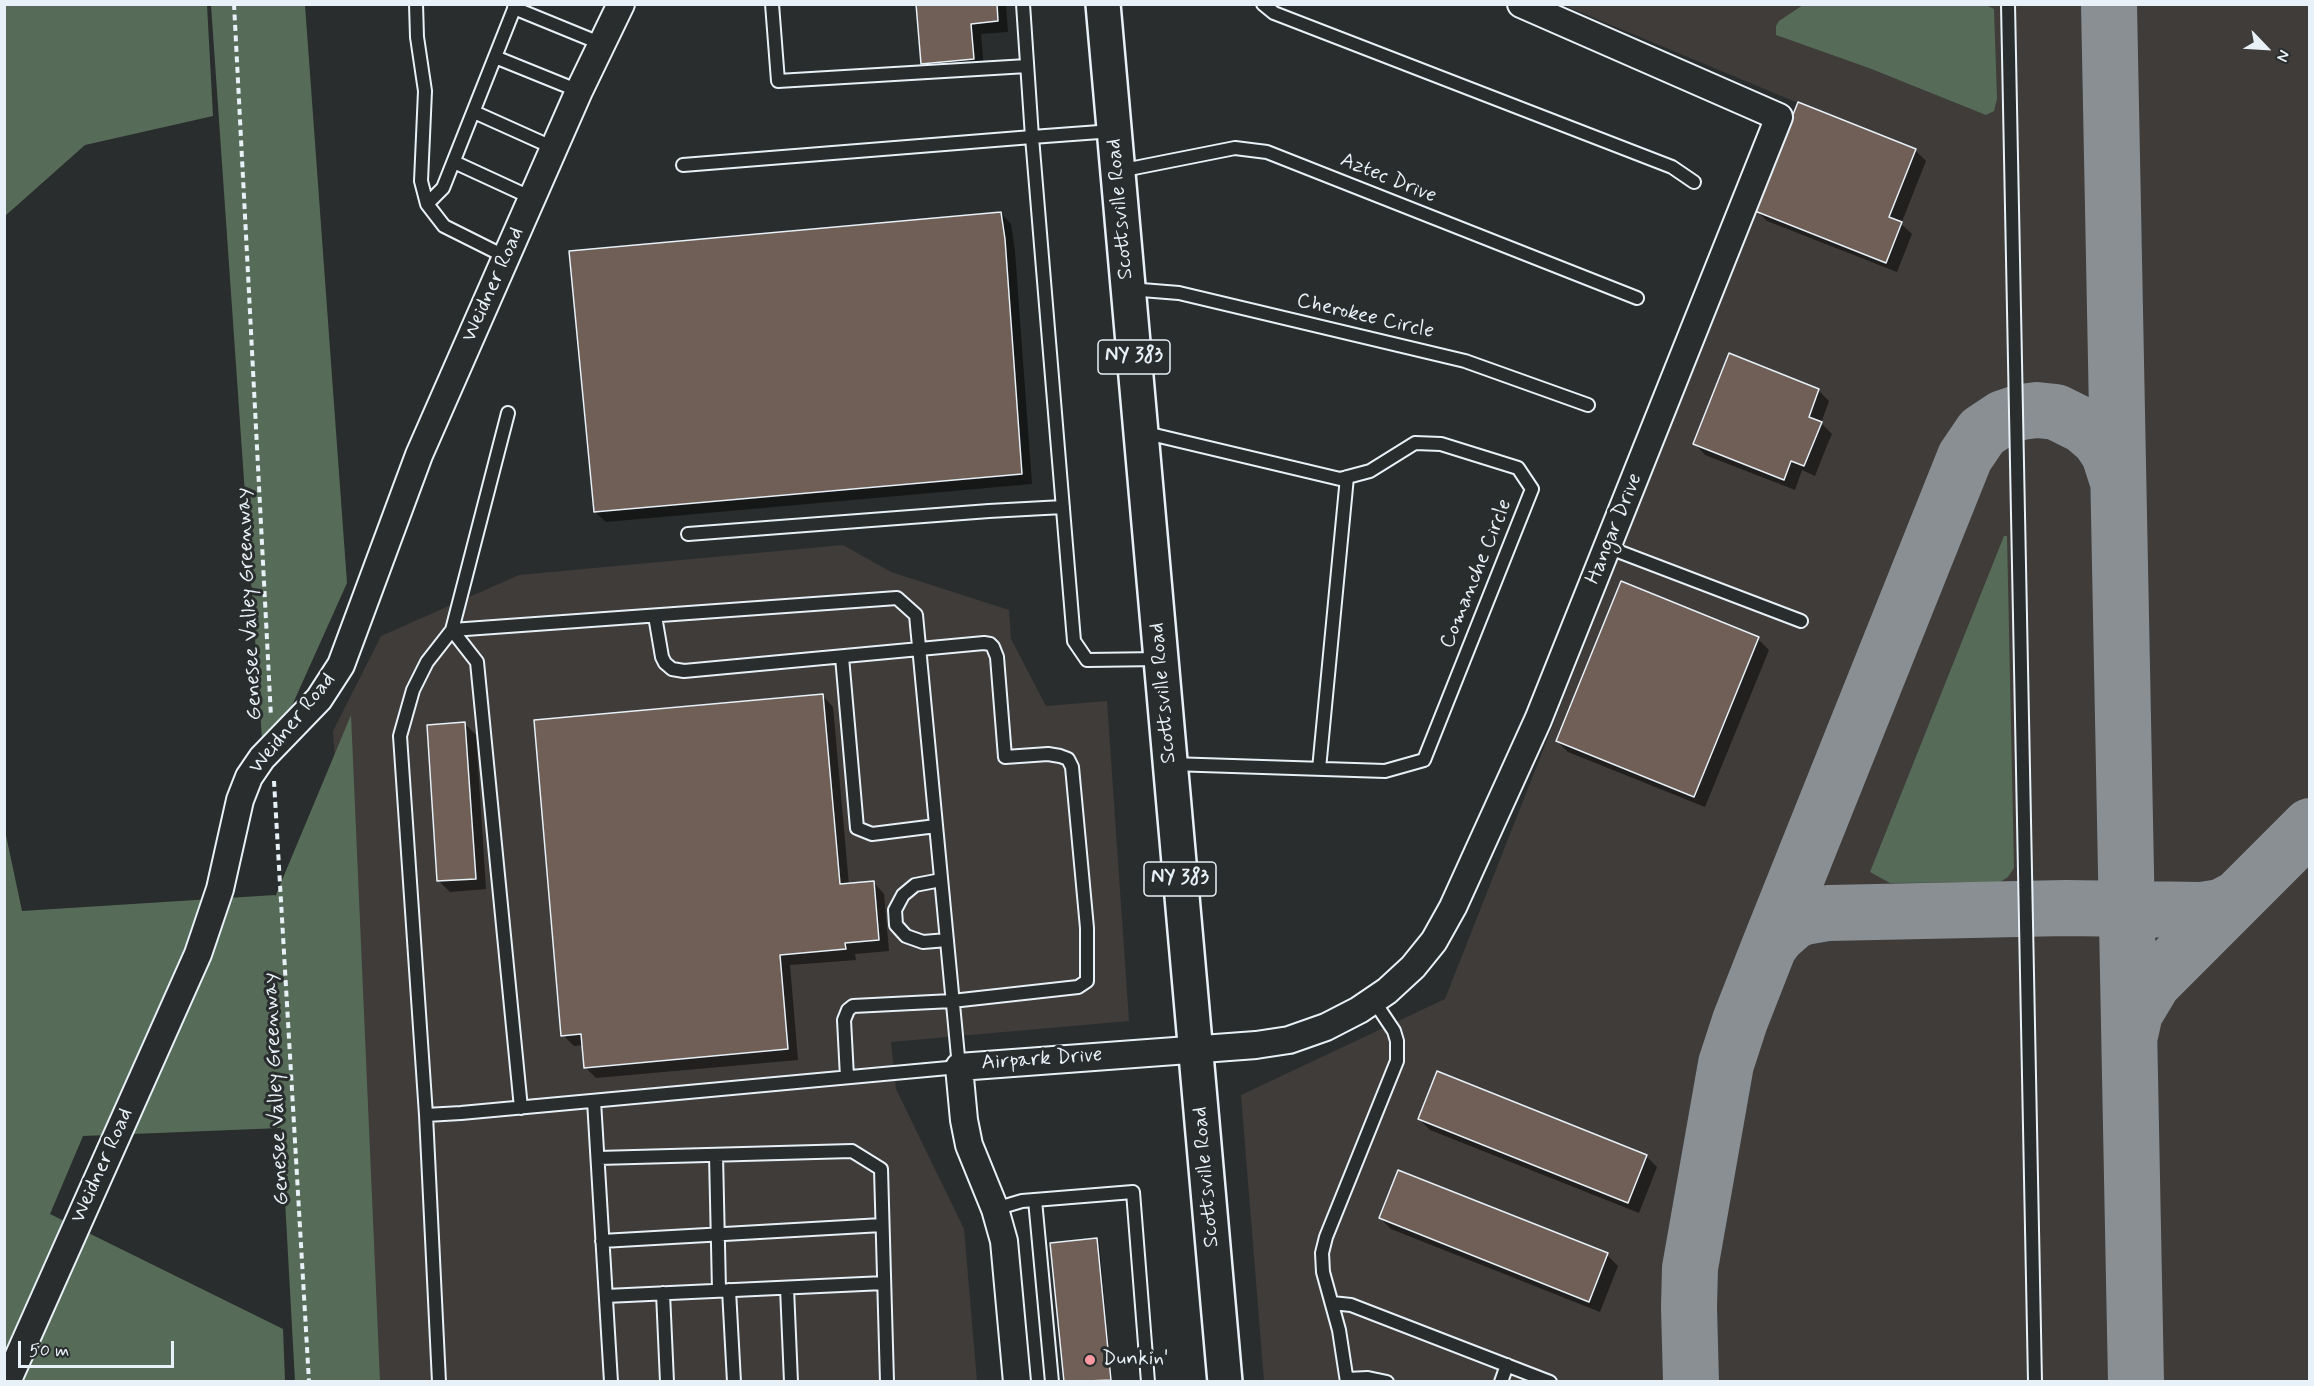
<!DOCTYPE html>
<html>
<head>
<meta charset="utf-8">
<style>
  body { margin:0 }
  #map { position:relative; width:2314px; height:1386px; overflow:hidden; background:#2a2d2e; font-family:Mynerve,sans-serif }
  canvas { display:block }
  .frame { position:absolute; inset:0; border:6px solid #e8f1f8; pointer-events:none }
  .north { position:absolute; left:2236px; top:18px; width:60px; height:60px; -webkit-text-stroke:4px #2a2d2e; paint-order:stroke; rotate:115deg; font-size:16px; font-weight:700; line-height:24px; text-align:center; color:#e8f1f8 }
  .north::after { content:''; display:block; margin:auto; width:21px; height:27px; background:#e8f1f8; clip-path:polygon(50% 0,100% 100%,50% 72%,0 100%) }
  .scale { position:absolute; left:18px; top:1341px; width:156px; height:27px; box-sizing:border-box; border:3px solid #e8f1f8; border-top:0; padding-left:8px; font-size:18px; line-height:21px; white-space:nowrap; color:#e8f1f8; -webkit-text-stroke:4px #2a2d2e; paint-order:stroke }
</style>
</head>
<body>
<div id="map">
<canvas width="2314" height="1386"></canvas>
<div class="frame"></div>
<div class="north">N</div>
<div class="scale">50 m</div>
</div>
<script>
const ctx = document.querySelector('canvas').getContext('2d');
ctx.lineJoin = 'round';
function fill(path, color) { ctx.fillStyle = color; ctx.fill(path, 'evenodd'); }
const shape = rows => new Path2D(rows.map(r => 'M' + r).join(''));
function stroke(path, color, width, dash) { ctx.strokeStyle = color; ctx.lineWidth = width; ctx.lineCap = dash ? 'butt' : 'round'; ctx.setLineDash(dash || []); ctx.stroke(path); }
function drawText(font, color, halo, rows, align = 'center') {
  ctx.font = font + ' Mynerve,sans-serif'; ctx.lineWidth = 6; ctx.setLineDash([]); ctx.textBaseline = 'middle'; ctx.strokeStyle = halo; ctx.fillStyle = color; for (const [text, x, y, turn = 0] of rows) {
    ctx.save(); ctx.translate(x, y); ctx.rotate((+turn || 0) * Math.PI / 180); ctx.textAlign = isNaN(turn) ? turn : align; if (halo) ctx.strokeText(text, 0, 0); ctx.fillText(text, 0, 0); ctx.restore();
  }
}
const built = shape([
  [1563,5,2309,5,2309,1381,1264,1381,1241,1095,1445,999,1798,103],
  [843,545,891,572,1009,610,1011,639,1046,706,1107,701,1129,1021,891,1042,896,1089,964,1229,977,1381,376,1381,333,731,381,636,519,575]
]);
const green = shape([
  [5,4,207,5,213,116,85,145,5,216],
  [211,5,305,5,347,583,264,768],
  [1803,5,1984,4,1994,9,1997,99,1994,111,1986,115,1869,68,1776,35,1776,26,1779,21],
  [2004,536,2007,536,2014,868,2008,877,2000,882,1890,883,1870,872],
  [351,715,380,1381,295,1381,281,1128,83,1136,50,1214,283,1329,285,1381,5,1381,4,826,22,911,275,895,275,897]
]);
const shadow = shape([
  [917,4,1006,4,1008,32,981,34,984,69,934,74,923,63],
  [1915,150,1926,161,1901,224,1912,234,1897,272,1767,221,1757,211],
  [1001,213,1011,224,1015,251,1032,484,606,522,595,512],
  [1730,355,1819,391,1829,401,1821,423,1832,434,1826,448,1815,476,1802,470,1795,490,1705,455,1695,444],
  [1758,639,1769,650,1705,807,1568,752,1557,741],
  [823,696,833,707,849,885,874,883,884,894,889,951,855,954,856,960,790,965,798,1060,596,1078,585,1067,583,1045,574,1046,563,1035],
  [465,724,476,735,486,889,450,892,439,881],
  [1419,1119,1646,1156,1657,1167,1639,1213,1430,1130],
  [1380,1218,1607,1255,1618,1266,1600,1312,1391,1229],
  [1096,1239,1099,1241,1112,1381,1065,1382]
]);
const taxiway = shape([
  [2109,4,2136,1382],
  [1769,947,1777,936,1794,921,1805,917,1828,913,2066,908,2202,910,2221,907,2238,898],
  [2130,1035,2135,1013,2153,983,2310,826],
  [1691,1382,1689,1307,1690,1268,1726,1064,1740,1021,1769,947,1965,457,1982,432,2003,418,2021,412,2037,410,2056,412,2084,426,2099,439,2109,454,2118,482]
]);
const building = shape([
  [916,4,997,4,998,21,971,24,974,59,921,64,916,4],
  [1798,102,1916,149,1889,217,1902,222,1886,263,1755,211,1798,102],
  [1001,212,1005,239,1022,474,594,512,569,251,1001,212],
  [1729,353,1819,389,1809,417,1822,422,1804,466,1791,461,1784,480,1693,444,1729,353],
  [1621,581,1759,637,1694,797,1556,741,1621,581],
  [823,694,840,884,874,881,879,940,845,943,846,949,780,955,788,1049,584,1068,581,1034,561,1036,534,720,823,694],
  [465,722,476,879,437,881,427,725,465,722],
  [1437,1071,1647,1155,1628,1203,1418,1119,1437,1071],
  [1398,1170,1608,1253,1589,1302,1379,1218,1398,1170],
  [1097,1238,1111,1380,1064,1382,1050,1243,1097,1238]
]);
const path = shape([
  [234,4,271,717],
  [274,781,309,1382]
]);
const lane = shape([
  [416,4,417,37,425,91,421,181,427,204,444,226,506,257],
  [772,4,778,81,1027,66],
  [1023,4,1032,137,1113,131],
  [1263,4,1274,13,1672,167,1694,182],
  [2008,4,2035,1382],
  [514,8,602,44],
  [495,57,579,91],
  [474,112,554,148],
  [454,162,532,198],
  [683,165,1032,137,1074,641,1087,660,1159,659],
  [1119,171,1235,148,1267,152,1637,298],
  [427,204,443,188,516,4],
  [1129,289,1179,293,1465,361,1588,405],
  [508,413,452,630,897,598,916,615,959,1067,656,1095,461,1113,426,1115,400,736,413,690,427,662,452,630,477,662,521,1108],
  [1142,432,1340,479,1370,471,1415,443,1441,444,1518,468,1532,489,1424,760,1385,771,1171,764],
  [688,534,989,511,1063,507],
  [1607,547,1801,621],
  [655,616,662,657,665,663,672,669,684,671,984,643,990,644,993,647,997,657,1005,757,1048,754,1060,756,1068,759,1072,767,1087,928,1087,981,1078,987,952,1001,853,1006,848,1010,844,1020,847,1077],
  [842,657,857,828,872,834,936,826],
  [1319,769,1347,477],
  [941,880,915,885,903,895,895,910,896,925,906,936,923,942,947,940],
  [594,1101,611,1382],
  [426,1115,439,1382],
  [716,1155,719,1290],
  [598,1158,852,1151,881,1169,887,1382],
  [1035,1200,1052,1382],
  [995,1209,1022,1201,1133,1192,1148,1382],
  [602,1241,882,1225],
  [787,1288,791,1382],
  [729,1290,734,1382],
  [663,1293,667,1382],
  [606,1296,884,1283],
  [1332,1303,1351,1305,1550,1382],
  [1347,1379,1368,1378,1387,1382],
  [1347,1382,1339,1330,1323,1272,1322,1253,1326,1237,1397,1061,1397,1041,1394,1031,1374,1001],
  [1501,1382,1507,1365]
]);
const street = shape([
  [7,1382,198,954,220,889,240,800,249,777,262,758,319,699,341,665,419,455,579,91,621,4],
  [1017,1382,1004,1241,995,1209,969,1145,964,1120,959,1067,1256,1045,1289,1040,1326,1027,1359,1010,1387,991,1413,967,1434,941,1453,907,1538,720,1779,117,1521,4]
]);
const primary = shape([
  [1103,4,1225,1382]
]);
const markers = [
  [1090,1360,6,"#ff9aa2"]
];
const shields = [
  [1134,357,72],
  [1180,879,72]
];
const shieldNames = [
  ["NY 383",1134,357],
  ["NY 383",1180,879]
];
const streetNames = [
  ["Aztec Drive",1388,179,22],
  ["Scottsville Road",1121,209,-95],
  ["Weidner Road",494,285,-66],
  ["Cherokee Circle",1365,317,13],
  ["Hangar Drive",1615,529,-68],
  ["Comanche Circle",1477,574,-68],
  ["Genesee Valley Greenway",250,604,-93],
  ["Scottsville Road",1164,693,-95],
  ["Weidner Road",293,724,-51],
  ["Airpark Drive",1042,1060,-4],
  ["Genesee Valley Greenway",277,1089,-93],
  ["Weidner Road",103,1166,-66],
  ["Scottsville Road",1207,1177,-95]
];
const poiNames = [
  ["Dunkin'",1102,1360]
];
fill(built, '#3f3c3a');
fill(green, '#576c58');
fill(shadow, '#0007');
stroke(taxiway, '#898f93', 56);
fill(building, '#6f5f56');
stroke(building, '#e8f1f8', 1.5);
stroke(lane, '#e8f1f8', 16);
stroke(street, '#e8f1f8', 30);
stroke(primary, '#e8f1f8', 38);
stroke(path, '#e8f1f8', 4, [6, 4.5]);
stroke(lane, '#2a2d2e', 12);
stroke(street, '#2a2d2e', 26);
stroke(primary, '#2a2d2e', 33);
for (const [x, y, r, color] of markers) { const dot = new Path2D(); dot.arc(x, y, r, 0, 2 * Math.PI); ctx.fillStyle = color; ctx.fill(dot); stroke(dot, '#2a2d2e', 2); }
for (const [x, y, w] of shields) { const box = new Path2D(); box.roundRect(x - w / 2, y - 17, w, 34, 4.5); ctx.fillStyle = '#2a2d2e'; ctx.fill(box); stroke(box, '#e8f1f8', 1.5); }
drawText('bold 20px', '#e8f1f8', null, shieldNames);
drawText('21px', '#e8f1f8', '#2a2d2e', streetNames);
drawText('21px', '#e8f1f8', '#2a2d2e', poiNames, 'left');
</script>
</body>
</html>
